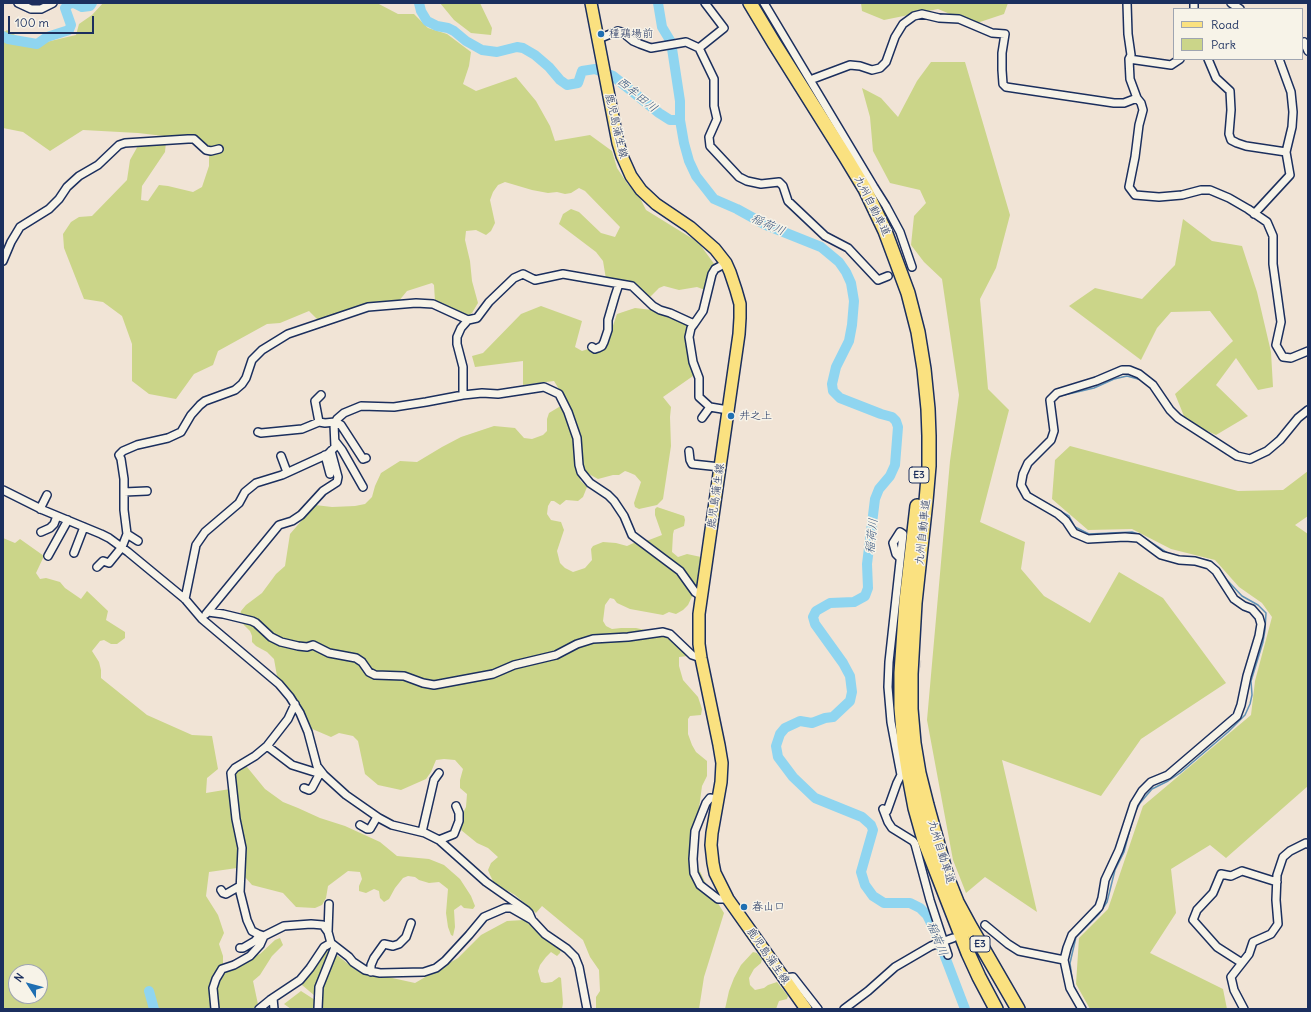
<!DOCTYPE html>
<html>
<head>
<meta charset="utf-8">
<style>
  body { margin:0 }
  #map { position:relative; width:1311px; height:1012px; overflow:hidden; background:#f1e4d6; font-family:Delius,sans-serif }
  canvas { display:block }
  .frame { position:absolute; inset:0; border:4px solid #1b2f5e; pointer-events:none }
  .legend { position:absolute; left:1173px; top:8px; width:130px; height:52px; box-sizing:border-box; background:#f7f3e8; border:1px solid #9fa5b1; margin:0; padding:5px 7px; list-style:none; font-size:12px; color:#1b2f5e }
  .legend li { display:flex; align-items:center; gap:8px; height:20px }
  .legend b { width:20px; border:1px solid #9fa5b1 }
  .north { position:absolute; left:8px; top:964px; width:40px; height:40px; box-sizing:border-box; background:#f7f3e8; border:1px solid #9fa5b1; border-radius:50%; rotate:306deg; font-size:11px; font-weight:700; line-height:16px; text-align:center; color:#1b2f5e }
  .north::after { content:''; display:block; margin:auto; width:14px; height:18px; background:#1f6fb2; clip-path:polygon(50% 0,100% 100%,50% 72%,0 100%) }
  .scale { position:absolute; left:8px; top:16px; width:86px; height:18px; box-sizing:border-box; border:2px solid #1b2f5e; border-top:0; padding-left:5px; font-size:12px; line-height:14px; white-space:nowrap; color:#1b2f5e; -webkit-text-stroke:3px #f7f3e8; paint-order:stroke }
</style>
</head>
<body>
<div id="map">
<canvas width="1311" height="1012"></canvas>
<div class="frame"></div>
<ul class="legend">
<li><b style="height:5px;background:#fae180"></b>Road</li>
<li><b style="height:11px;background:#cbd589"></b>Park</li>
</ul>
<div class="north">N</div>
<div class="scale">100 m</div>
</div>
<script>
const ctx = document.querySelector('canvas').getContext('2d');
ctx.lineJoin = 'round';
function fill(path, color) { ctx.fillStyle = color; ctx.fill(path, 'evenodd'); }
const shape = rows => new Path2D(rows.map(r => 'M' + r).join(''));
function stroke(path, color, width, dash) { ctx.strokeStyle = color; ctx.lineWidth = width; ctx.lineCap = dash ? 'butt' : 'round'; ctx.setLineDash(dash || []); ctx.stroke(path); }
function drawText(font, color, halo, rows, align = 'center') {
  ctx.font = font + ' Delius,"Klee One",sans-serif'; ctx.lineWidth = 3; ctx.setLineDash([]); ctx.textBaseline = 'middle'; ctx.strokeStyle = halo; ctx.fillStyle = color; for (const [text, x, y, turn = 0] of rows) {
    ctx.save(); ctx.translate(x, y); ctx.rotate((+turn || 0) * Math.PI / 180); ctx.textAlign = isNaN(turn) ? turn : align; if (halo) ctx.strokeText(text, 0, 0); ctx.fillText(text, 0, 0); ctx.restore();
  }
}
const green = shape([
  [103,3,377,3,398,14,414,14,428,28,447,34,471,52,469,66,463,84,476,91,516,77,536,101,550,126,555,141,590,135,612,151,617,168,627,183,641,200,646,210,693,239,701,246,715,265,711,272,705,290,697,287,679,290,664,286,659,288,649,298,635,285,606,279,603,261,596,252,559,224,563,214,571,209,579,212,601,233,615,237,620,227,585,191,579,188,571,193,565,194,557,192,548,193,532,190,505,182,498,185,493,192,490,200,495,223,491,231,486,235,476,230,466,231,465,240,470,261,472,281,478,303,472,313,466,317,437,303,435,301,434,285,432,283,407,291,398,302,319,321,309,311,280,323,267,324,218,351,213,365,194,374,176,399,149,394,132,381,132,344,122,316,103,302,84,299,64,248,63,234,71,222,79,217,92,216,127,180,130,160,139,144,166,142,165,152,142,186,141,200,148,201,159,185,168,186,193,192,202,187,209,166,209,156,196,146,181,138,138,133,83,130,50,151,23,132,3,128,3,33,7,30,25,41,42,43,76,35,79,24,92,15],
  [440,3,480,3,492,28,491,35,471,33,454,20],
  [861,3,1008,3,1004,14,974,24,938,9,884,20,862,11],
  [931,62,965,62,1010,215,996,268,980,299,988,389,1009,410,980,522,1025,542,1021,569,1044,596,1090,623,1119,572,1163,598,1226,683,1141,739,1101,796,1002,760,1037,912,985,877,966,893,953,860,927,720,950,461,959,395,942,279,924,262,911,245,914,216,926,203,920,190,890,183,873,151,870,117,862,88,881,98,898,117,917,81],
  [1183,219,1212,241,1242,246,1257,292,1271,352,1273,387,1258,390,1236,358,1216,385,1248,416,1216,435,1186,421,1175,394,1233,341,1210,311,1171,312,1157,328,1141,360,1069,306,1095,288,1142,299,1175,265],
  [541,306,582,321,575,347,582,351,607,343,617,314,635,308,652,310,690,326,693,376,663,397,671,407,670,417,671,446,663,499,657,505,639,509,635,507,634,503,641,482,635,475,628,472,625,471,619,475,613,475,598,479,587,473,582,466,583,454,573,412,554,381,523,385,523,361,475,367,472,356,483,353,521,314],
  [559,407,563,407,574,433,580,480,587,487,583,497,578,501,566,500,560,505,554,501,551,501,548,506,547,514,551,520,561,522,564,530,557,551,560,563,565,568,573,572,585,568,592,560,591,549,593,546,603,542,616,543,627,546,636,542,649,540,662,535,655,515,655,509,657,507,684,516,685,520,684,526,674,530,673,534,672,552,678,557,687,554,701,557,697,586,688,605,683,610,676,614,669,612,663,615,630,609,617,603,614,599,610,598,605,605,603,621,606,626,612,629,621,628,636,628,667,635,688,656,679,657,679,666,683,680,698,697,702,709,701,715,690,716,688,719,688,734,692,745,696,752,707,761,707,776,702,786,697,823,695,861,706,884,724,913,704,977,699,1009,596,1009,596,997,600,991,599,970,590,957,583,940,542,906,536,913,515,895,494,883,490,875,488,870,491,863,498,857,488,848,477,843,461,830,462,815,466,807,467,794,460,788,460,780,463,769,455,760,444,759,436,760,431,772,426,779,401,790,378,785,365,774,358,741,353,736,339,733,331,737,310,728,277,676,274,659,267,652,256,646,252,642,252,636,250,631,239,620,241,611,246,605,262,593,276,574,285,566,290,534,315,505,332,507,355,506,365,504,372,497,375,486,381,473,400,461,417,462,442,447,461,437,494,426,515,428,524,438,532,439,543,435,547,431,547,419,549,413],
  [1070,446,1238,491,1283,490,1308,471,1308,516,1295,525,1308,534,1308,786,1226,858,1210,845,1171,869,1176,913,1150,953,1223,989,1227,1009,1090,1009,1076,984,1079,938,1108,909,1143,806,1251,715,1255,681,1272,617,1262,603,1239,587,1215,560,1171,549,1132,529,1088,530,1052,499,1055,460],
  [3,538,15,543,20,539,44,556,36,573,40,579,46,578,60,582,65,588,81,599,87,591,108,611,106,620,125,632,125,638,117,644,111,644,104,640,100,641,92,651,99,662,101,670,101,678,147,715,192,735,212,736,218,769,207,778,206,793,230,789,234,778,235,773,239,769,244,766,247,767,265,789,283,802,298,808,320,818,345,826,380,842,397,856,429,859,444,865,460,879,471,896,475,906,473,909,464,908,461,905,454,910,455,927,453,936,451,935,448,927,446,913,448,889,439,882,429,883,419,880,415,877,408,876,403,878,395,888,389,899,384,902,380,898,379,891,374,889,366,893,359,891,359,886,362,879,360,872,348,871,328,886,326,898,322,905,315,908,296,907,283,893,252,885,237,868,209,872,206,896,218,915,224,933,219,944,223,956,223,967,260,954,275,940,280,938,283,945,272,956,260,975,253,981,259,1009,3,1009],
  [16,972,40,972,40,996,16,996],
  [524,920,561,949,560,953,557,956,551,952,546,957,540,965,538,971,541,982,545,983,552,982,559,977,561,978,563,1003,562,1009,319,1009,315,996,302,985,328,948,356,970,415,983,458,958,481,935,507,921],
  [753,952,757,953,762,959,761,963,754,969,749,978,750,985,755,990,764,988,768,985,777,982,788,996,787,999,779,1001,776,1009,725,1009,729,991,734,978,741,965],
  [301,991,315,1000,316,1009,291,1009,284,1004]
]);
const stream = shape([
  [1057,398,1060,396,1094,388,1114,379,1127,376,1138,379],
  [1166,398,1174,409,1186,419],
  [1300,412,1308,405],
  [1269,445,1282,432],
  [1232,448,1240,454],
  [1025,484,1029,492,1034,496],
  [1060,511,1069,516,1075,527,1089,534,1132,532,1138,534,1169,554,1181,557],
  [1086,1009,1073,985,1070,963,1076,937,1099,914,1107,902,1115,870,1124,852,1134,814,1140,803,1152,789,1168,781,1180,773,1228,732,1245,715,1250,704,1252,695,1251,681,1263,642,1265,630,1266,613,1258,605,1242,596,1227,580,1219,569,1211,561,1200,559]
]);
const river = shape([
  [74,3,82,7,90,6,92,3],
  [419,3,421,11,427,21,437,26,448,28,454,31,466,41,482,50,497,52,517,47,523,48,535,55,549,67,560,80,567,85,578,83,582,71,595,69,613,76,659,113,670,120,680,120],
  [658,3,662,27,671,42,680,101,680,120,684,143,689,161,696,176,714,199,737,209,766,225,821,247,839,262,846,272,851,283,854,301,852,325,849,341,836,367,832,384,833,391,840,398,881,414,892,417,896,421,898,427,895,465,890,476,879,489,875,499,867,564,868,588,865,596,854,602,830,603,816,611,813,617,815,624,843,663,850,676,852,692,850,701,833,717,825,718,812,723,800,721,785,728,780,734,776,746,778,757,793,777,815,798,862,817,871,825,873,830,861,872,865,885,873,896,884,903,910,903,920,908,927,915,936,933,965,1009],
  [3,36,8,39,37,44,47,37,69,30,71,25,65,8,69,4,73,3],
  [149,991,154,1009]
]);
const streetTunnel = shape([
  [889,662,921,664]
]);
const street = shape([
  [18,3,31,9,41,9,53,3],
  [764,3,810,80,850,65,860,66,872,70,880,68,886,62,895,37,903,24,914,16,922,14,939,18,959,19,992,33,1005,34,1002,53,1002,70,1003,84,1006,87,1114,103,1124,103,1137,98],
  [1127,3,1128,34,1131,55,1129,59,1130,79,1137,98,1141,103,1143,110,1139,125,1135,157,1129,187,1135,195,1159,197,1182,195,1201,190,1210,190,1229,198,1248,209,1267,222,1273,236,1273,264,1281,322,1276,345,1283,357,1291,358,1308,351],
  [1231,3,1240,9],
  [1194,9,1194,3],
  [598,39,618,31,622,32,633,41,640,44,651,48,686,42,699,48,714,79,714,106,717,119,709,137,710,146,739,177,747,181,761,184,779,182,783,186,788,201,825,236,848,248,878,280,888,276],
  [1304,42,1308,51],
  [699,48,724,28,705,3],
  [1129,59,1171,65,1180,59],
  [1208,59,1216,78,1230,91,1231,110,1229,134,1231,140,1237,143,1246,146,1286,152],
  [810,80,874,187,886,206,900,232,912,267],
  [1254,214,1290,175,1286,152,1292,127,1293,112,1291,92,1279,59],
  [3,261,11,242,20,227,49,209,59,199,67,187,79,176,98,165,119,145,125,143,188,139,194,139,206,150,211,151,219,149],
  [694,324,691,328,689,337,693,362,699,378,699,397,710,407,728,410],
  [592,347,595,349,598,348,602,346,604,342,608,330,608,320,615,296,619,284],
  [463,395,463,367,457,344,457,337,461,328,468,320],
  [702,418,710,407],
  [319,422,315,401,321,395],
  [258,432,261,433,302,429,319,422,325,423,335,422,341,425,363,459,366,458],
  [335,441,342,450,363,487],
  [689,451,690,460,692,464,720,467],
  [325,455,330,474],
  [281,456,287,472],
  [3,490,43,510,101,534,109,538,128,552,185,599,202,619,279,684,290,697,300,713,308,732,317,766,324,775,346,795,379,818,392,825,425,833,439,840,486,882,526,910,529,913,532,920],
  [124,492,147,491],
  [40,509,47,495],
  [41,532,50,528,54,524,57,516],
  [127,534,138,541],
  [74,553,84,527],
  [48,556,68,520],
  [900,558,896,554,893,543,900,532,903,534,889,662,888,687,891,722,901,775,897,783,887,811,883,809,888,822,892,828,913,841,915,844,930,900,948,955],
  [97,567,103,561,109,563,122,547,127,534,124,510,124,479,121,459,119,455,123,451,137,445,168,438,181,432,191,415,200,405,205,401,235,390,242,384,246,378,252,360,262,350,288,334,368,307,416,303,433,304,468,320,477,318,489,302,514,278,523,274,535,280,563,274,632,286,653,306,660,310,670,313,694,324,703,311,712,274,715,269,726,263],
  [185,599,196,545,205,532,239,503,245,492,256,483,282,475,328,454,335,447,334,424,337,419,344,413,361,406,394,407,426,402,463,395,482,393,498,394,544,387,559,394,568,412,577,438,579,465,581,472,590,483,608,495,614,501,624,516,632,535,680,571,695,592,701,596],
  [208,612,223,614,252,621,256,623,271,637,281,642,298,646,307,647,313,645,329,653,356,658,362,662,369,672,375,675,404,676,423,683,434,685,493,674,514,665,556,655,577,644,593,639,628,637,663,632,670,634,692,655,701,658],
  [206,614,279,525,292,521,301,515,323,491,337,482,338,477,331,451],
  [267,746,292,765,324,775],
  [304,788,309,790,312,788,320,773],
  [719,799,710,798,706,803,695,831,693,859,694,873,700,885,718,899,728,899],
  [360,825,367,829,370,829,377,817],
  [422,832,434,780,439,773],
  [439,840,454,834,459,821,459,813,456,806],
  [221,890,223,893,226,894,240,886],
  [985,925,1008,944,1019,951,1064,960],
  [328,932,329,904],
  [264,936,258,934,252,931,247,920,240,892,242,848,236,819,231,773,235,768,255,756,267,746,288,719,295,704],
  [240,948,243,948,255,941,260,935],
  [1242,963,1217,947,1193,920,1197,910,1213,893,1221,874,1231,876,1242,871,1277,882],
  [371,972,371,965,374,958,384,944,393,946,399,944,406,937,411,923],
  [784,978,793,977,818,1009],
  [273,998,274,1009],
  [215,1009,213,988,216,979,222,969,234,965,250,956,260,945,264,936,284,926,311,924,323,925,328,932,331,943,349,957,353,962,365,970,380,973,424,972,436,968,445,961,469,935,484,917,505,908,511,908,532,920,545,934,567,949,575,957,579,967,587,1009],
  [259,1009,270,1000,300,980,310,968,324,947,331,943],
  [318,1009,319,987,335,947],
  [844,1009,868,991,895,967,931,946,953,938],
  [1082,1009,1070,988,1064,960,1067,948,1072,935,1099,907,1102,898,1105,880,1119,850,1134,804,1142,791,1151,782,1168,775,1237,716,1241,705,1247,676,1259,636,1261,624,1259,617,1252,609,1244,606,1234,599,1216,571,1209,565,1195,561,1179,560,1161,555,1138,538,1125,537,1088,539,1074,533,1066,521,1058,514,1027,496,1021,485,1023,474,1028,463,1051,440,1054,431,1050,400,1057,393,1096,381,1122,370,1129,370,1139,374,1153,385,1170,410,1178,418,1237,456,1250,459,1267,451,1280,440,1298,418,1308,410],
  [1244,1009,1234,990,1231,977,1249,954,1253,942,1271,934,1278,924,1276,900,1277,875,1283,857,1290,851,1306,843,1308,844]
]);
const primary = shape([
  [591,3,618,143,622,156,631,176,641,190,656,204,690,227,715,249,726,263,730,272,736,290,740,304,740,318,739,334,699,614,699,644,701,658,719,745,722,763,721,782,712,833,711,845,713,863,715,873,728,899,806,1009]
]);
const highway = shape([
  [750,3,774,43,845,156,865,189,885,231,908,293,918,332,924,369,928,409,929,436,929,466,926,501,915,603,911,674,911,709,914,743,919,773,927,805,947,877,957,902,970,926,1018,1009],
  [917,506,906,601,901,673,901,708,904,744,909,776,915,808,924,840,968,953,979,977,996,1009]
]);
const markers = [
  [601,34,4,"#1f6fb2"],
  [731,416,4,"#1f6fb2"],
  [744,907,4,"#1f6fb2"]
];
const shields = [
  [919,475,20],
  [980,944,20]
];
const shieldNames = [
  ["E3",919,475],
  ["E3",980,944]
];
const poiNames = [
  ["種鶏場前",609,34],
  ["井之上",739,416],
  ["春山口",752,907]
];
const streetNames = [
  ["鹿児島蒲生線",616,126,77],
  ["九州自動車道",872,206,63],
  ["鹿児島蒲生線",716,496,-82],
  ["九州自動車道",923,532,-84],
  ["九州自動車道",941,852,73],
  ["鹿児島蒲生線",768,956,55]
];
const waterNames = [
  ["西牟田川",637,95,39],
  ["稲荷川",768,225,24],
  ["稲荷川",872,536,-84],
  ["稲荷川",937,939,68]
];
fill(green, '#cbd589');
stroke(stream, '#6193b6', 1.5);
stroke(river, '#8fd5f0', 10);
stroke(streetTunnel, '#c6c0be', 7, [7, 3.5]);
stroke(street, '#1b2f5e', 10);
stroke(primary, '#1b2f5e', 14);
stroke(highway, '#1b2f5e', 16);
stroke(street, '#f7f3e8', 7);
stroke(primary, '#fae180', 11);
stroke(highway, '#fae180', 13);
for (const [x, y, r, color] of markers) { const dot = new Path2D(); dot.arc(x, y, r, 0, 2 * Math.PI); ctx.fillStyle = color; ctx.fill(dot); stroke(dot, '#f7f3e8', 1.5); }
for (const [x, y, w] of shields) { const box = new Path2D(); box.roundRect(x - w / 2, y - 8, w, 16, 3); ctx.fillStyle = '#f7f3e8'; ctx.fill(box); stroke(box, '#1b2f5e', 1); }
drawText('bold 10px', '#1b2f5e', null, shieldNames);
drawText('11px', '#1b2f5e', '#f7f3e8', poiNames, 'left');
drawText('11px', '#1b2f5e', '#f7f3e8', streetNames);
drawText('italic 12px', '#385882', '#f7f3e8', waterNames);
</script>
</body>
</html>
